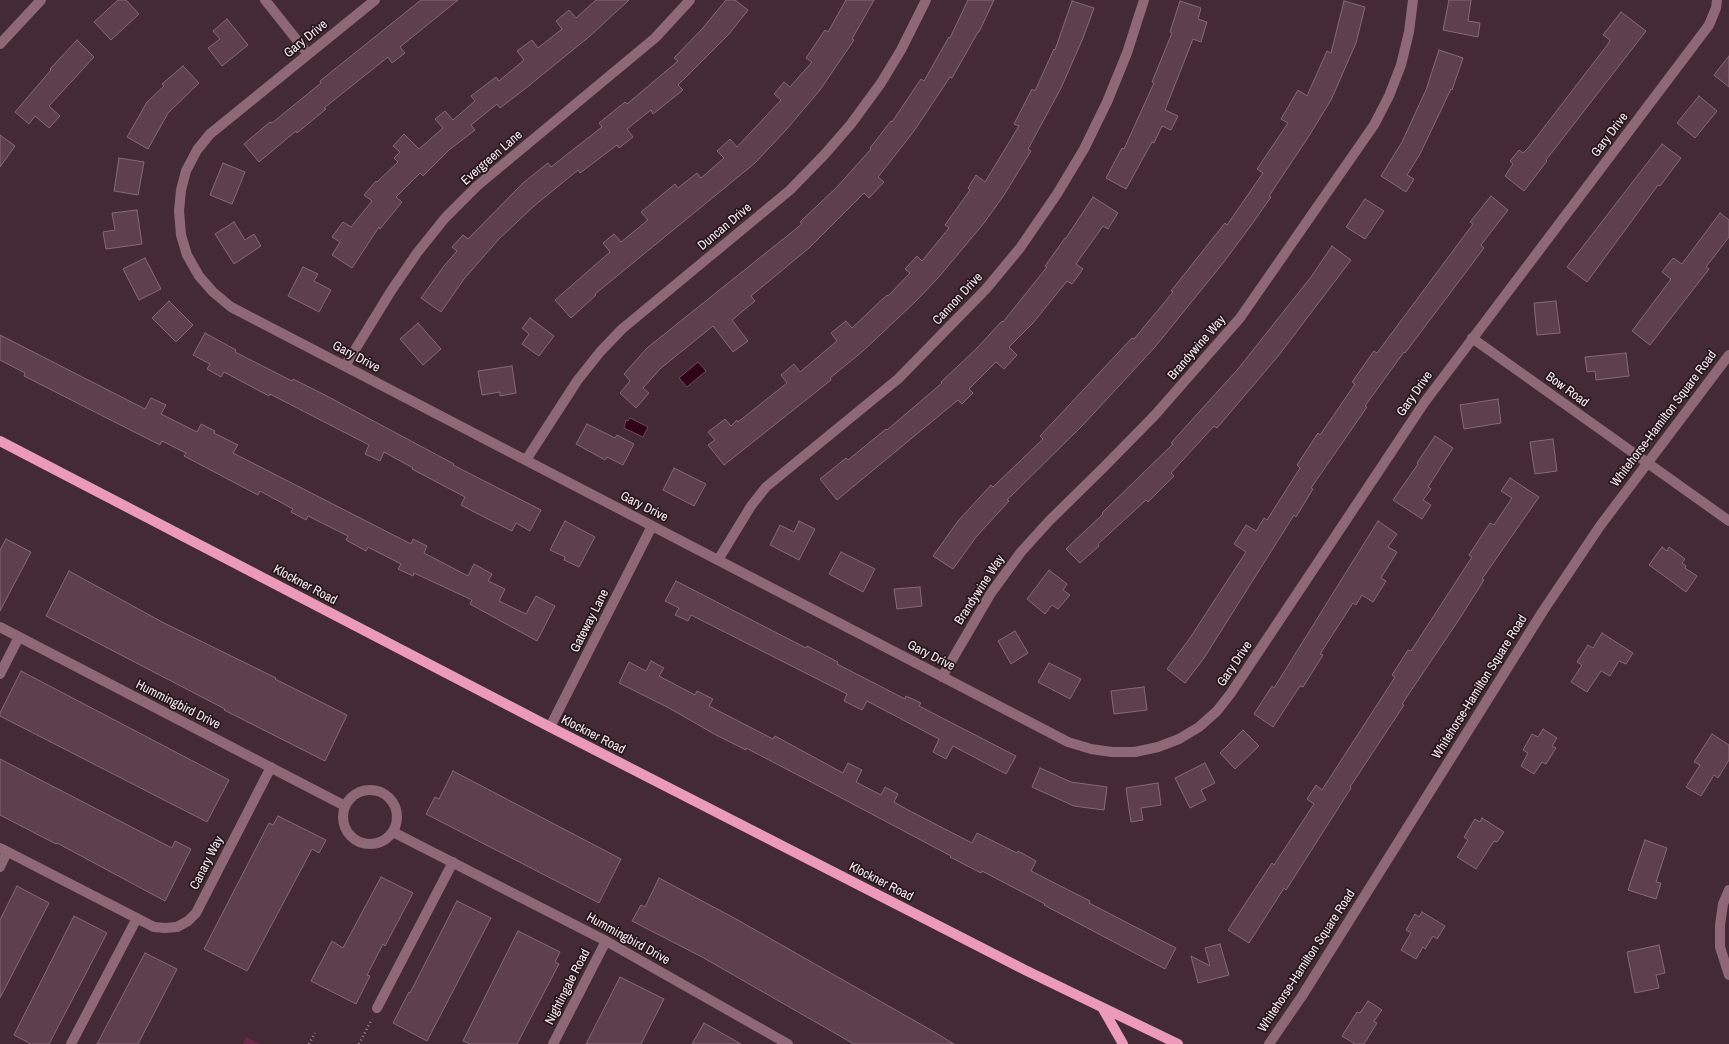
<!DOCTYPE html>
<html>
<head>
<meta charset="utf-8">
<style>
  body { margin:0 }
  canvas { display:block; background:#442a34 }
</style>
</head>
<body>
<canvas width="1729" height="1044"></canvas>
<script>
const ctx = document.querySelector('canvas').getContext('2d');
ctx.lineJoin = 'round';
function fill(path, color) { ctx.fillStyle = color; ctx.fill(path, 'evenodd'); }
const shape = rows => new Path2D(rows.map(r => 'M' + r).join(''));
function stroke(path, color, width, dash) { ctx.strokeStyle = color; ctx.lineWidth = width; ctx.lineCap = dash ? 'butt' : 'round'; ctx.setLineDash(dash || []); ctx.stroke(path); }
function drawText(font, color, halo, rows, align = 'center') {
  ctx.font = font + ' "Archivo Narrow",sans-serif'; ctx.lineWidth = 3.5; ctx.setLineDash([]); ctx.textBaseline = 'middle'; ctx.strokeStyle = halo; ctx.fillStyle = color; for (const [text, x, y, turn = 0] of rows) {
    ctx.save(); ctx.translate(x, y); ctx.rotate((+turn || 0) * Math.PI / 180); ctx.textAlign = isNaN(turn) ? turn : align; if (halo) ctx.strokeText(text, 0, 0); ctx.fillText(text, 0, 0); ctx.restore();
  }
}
const green = shape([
  [246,1037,260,1044,243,1044]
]);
const water = shape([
  [698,362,706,371,687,387,679,378,698,362],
  [630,418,648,427,643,437,624,428,626,420,628,421,630,418]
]);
const building = shape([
  [118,0,126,0,139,14,111,40,94,22,118,0],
  [421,0,458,0,400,47,405,53,392,63,388,57,324,108,326,109,297,133,296,131,259,162,244,144,270,122,272,123,321,83,320,81,421,0],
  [596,0,629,0,590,36,526,88,500,108,497,104,471,125,475,130,449,150,423,176,420,173,396,197,402,202,380,229,379,227,352,268,332,255,340,242,332,237,343,222,351,227,372,201,364,195,376,181,377,182,398,162,394,158,400,152,393,146,404,134,419,149,443,128,435,119,445,111,453,120,475,101,471,96,496,77,499,81,524,60,517,51,532,40,538,48,562,29,556,21,569,10,576,18,596,0],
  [726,0,735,0,748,10,729,34,678,85,683,90,653,114,651,110,627,129,633,137,619,148,617,145,580,173,578,170,534,206,498,240,464,279,441,312,421,298,444,266,457,251,452,247,463,235,468,239,523,183,548,163,551,167,602,127,599,123,625,102,627,104,678,61,674,58,702,29,726,0],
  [846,0,874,0,852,39,854,40,820,90,786,130,755,163,595,294,596,295,571,318,555,300,610,252,603,243,614,234,621,242,648,220,641,212,675,184,678,188,697,173,701,178,724,158,717,151,730,139,737,147,781,100,774,94,784,82,790,87,812,62,806,58,825,30,828,32,846,0],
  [968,0,994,0,979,32,978,32,952,78,950,77,914,131,878,177,884,182,869,198,864,193,809,248,751,296,755,301,732,320,748,341,733,352,713,326,661,368,643,388,649,393,636,408,620,393,630,381,624,374,647,348,802,224,800,222,837,187,871,149,870,148,891,121,892,122,921,79,924,81,949,37,950,38,968,0],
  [1449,0,1471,0,1468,21,1480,23,1478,37,1443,30,1449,0],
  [1072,1,1094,8,1083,38,1061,88,1028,149,1031,151,1004,195,984,223,938,278,916,301,863,351,830,378,831,380,724,465,708,445,715,440,708,432,725,419,731,426,737,420,738,422,787,383,781,375,794,364,800,372,837,341,831,333,846,321,852,328,887,295,888,296,910,273,905,269,917,256,922,261,949,228,945,225,970,190,968,188,976,175,985,182,1019,126,1014,124,1032,89,1035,91,1054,49,1055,50,1072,1],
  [1180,1,1201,8,1198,19,1207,22,1201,42,1193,39,1165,110,1178,116,1171,130,1162,126,1154,143,1152,142,1126,189,1106,178,1122,148,1124,149,1154,83,1152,82,1172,33,1170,32,1180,1],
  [1344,1,1365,7,1356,43,1331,100,1309,136,1269,196,1271,197,1252,224,1223,263,1155,347,1082,426,1007,500,1009,501,976,537,953,569,933,556,958,521,991,485,993,487,1043,439,1040,436,1132,338,1134,339,1173,292,1171,291,1225,223,1227,225,1263,173,1257,169,1288,123,1281,119,1298,90,1307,96,1327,51,1331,53,1344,1],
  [1621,12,1646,31,1546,160,1547,161,1524,191,1505,176,1513,164,1510,161,1519,150,1523,153,1529,147,1608,44,1610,40,1603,35,1621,12],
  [227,19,248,45,222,66,208,48,220,39,213,31,227,19],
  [77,40,94,57,49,106,60,116,49,128,35,116,29,124,15,112,51,70,50,69,77,40],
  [1439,50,1463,58,1452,90,1451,89,1420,154,1407,175,1414,179,1406,192,1381,176,1402,142,1426,90,1439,50],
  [1729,56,1729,87,1714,75,1729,56],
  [183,66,199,83,168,113,148,149,127,137,147,102,164,86,162,84,183,66],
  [1699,96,1717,111,1695,138,1677,123,1699,96],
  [0,135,15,146,0,167,0,135],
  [1662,144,1681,158,1660,186,1658,185,1587,282,1567,267,1662,144],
  [119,158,144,162,138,195,114,191,119,158],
  [223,163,245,172,232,204,210,195,223,163],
  [1491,196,1508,210,1481,245,1484,248,1405,353,1404,352,1365,406,1367,407,1311,488,1313,489,1296,517,1294,515,1204,658,1185,683,1167,669,1190,638,1246,552,1234,544,1246,525,1256,531,1264,518,1267,520,1300,468,1297,465,1318,433,1320,435,1355,384,1352,382,1374,351,1377,353,1473,224,1470,222,1491,196],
  [1093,197,1118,213,1108,229,1103,226,1076,264,1083,269,1072,284,1067,281,1033,323,1009,347,1017,355,1004,369,996,362,969,389,973,393,962,404,958,400,837,500,820,479,846,458,848,460,886,429,887,430,942,383,941,382,976,349,1002,321,1003,322,1047,267,1045,266,1065,238,1066,238,1093,197],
  [1365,199,1384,211,1365,239,1346,227,1365,199],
  [137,210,142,244,106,249,103,232,115,230,112,213,137,210],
  [1720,213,1729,220,1729,237,1706,267,1709,269,1650,345,1632,331,1671,279,1662,272,1673,258,1682,264,1720,213],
  [234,222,245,240,254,234,261,246,234,264,215,234,234,222],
  [1332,246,1351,260,1279,355,1217,428,1214,426,1171,473,1174,476,1148,502,1146,500,1098,544,1099,546,1080,563,1066,549,1103,514,1102,513,1173,444,1171,443,1238,369,1311,277,1332,246],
  [145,258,161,289,139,300,123,269,145,258],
  [303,267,318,274,314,281,331,290,319,312,288,296,303,267],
  [169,301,193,325,176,342,152,318,169,301],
  [1556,301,1560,333,1537,335,1534,303,1556,301],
  [530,318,554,336,539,356,522,344,529,334,522,328,530,318],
  [418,323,441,349,423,365,400,339,418,323],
  [205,333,236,350,235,352,292,381,293,379,323,394,454,464,453,465,541,510,530,531,516,523,512,531,480,515,461,505,465,497,412,469,413,468,384,452,380,461,365,454,369,445,270,394,269,396,224,372,221,377,207,369,210,364,193,355,205,333],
  [0,335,145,409,151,398,166,405,161,414,197,432,201,424,215,431,214,433,238,445,233,453,411,544,413,539,427,546,424,553,468,576,474,564,492,574,488,581,505,589,499,601,526,614,536,596,555,606,537,641,470,604,472,600,414,573,413,576,398,569,401,564,368,547,366,551,346,540,348,536,308,516,306,520,291,512,293,509,260,491,258,495,184,456,186,453,162,441,160,445,24,376,25,373,0,360,0,335],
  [1626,353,1629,376,1596,380,1595,371,1587,372,1585,357,1626,353],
  [512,366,516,393,500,396,500,392,482,395,478,371,512,366],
  [1498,399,1501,423,1464,429,1460,405,1498,399],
  [587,424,615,438,617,435,634,444,623,465,607,457,605,460,576,444,587,424],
  [1435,436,1453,448,1428,487,1431,489,1423,500,1431,505,1422,519,1393,500,1418,464,1417,463,1435,436],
  [1553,439,1557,471,1535,474,1530,442,1553,439],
  [674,468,706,484,694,506,663,490,674,468],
  [1510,478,1539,497,1482,579,1484,580,1458,621,1402,704,1404,705,1350,787,1351,788,1286,890,1284,888,1249,943,1228,930,1272,863,1274,865,1314,804,1307,799,1316,785,1322,790,1395,677,1392,675,1408,650,1411,651,1472,557,1469,555,1490,523,1494,525,1512,498,1501,491,1510,478],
  [565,521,595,537,579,567,564,560,565,557,550,550,565,521],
  [799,521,815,529,799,560,770,545,780,525,794,532,799,521],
  [1378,521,1397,534,1388,547,1397,552,1381,578,1386,581,1373,602,1362,595,1356,605,1353,603,1320,654,1323,655,1303,687,1300,686,1273,727,1254,714,1272,686,1274,688,1378,521],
  [6,539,31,552,0,611,0,550,6,539],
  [1662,547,1667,551,1669,547,1685,559,1682,563,1686,566,1685,568,1697,576,1686,592,1649,565,1662,547],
  [841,552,875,569,863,592,829,574,841,552],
  [1049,570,1067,584,1063,590,1070,595,1058,609,1052,605,1045,614,1027,599,1049,570],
  [69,571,164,623,276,678,275,679,347,715,325,761,224,710,225,709,46,616,69,571],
  [676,581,806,648,807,646,838,662,837,664,905,699,906,696,921,703,919,706,1016,756,1006,774,953,746,946,759,933,752,939,739,867,701,862,710,844,701,847,694,691,615,688,621,675,615,679,608,665,601,676,581],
  [920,587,922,606,897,609,894,589,920,587],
  [1015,631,1028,653,1011,664,998,641,1015,631],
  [1602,633,1633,653,1626,664,1619,661,1610,676,1601,671,1587,692,1571,682,1582,665,1577,662,1588,645,1593,648,1602,633],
  [651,661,664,668,659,676,695,695,697,691,713,699,709,706,773,739,775,736,843,773,848,763,862,770,856,782,881,795,885,787,898,794,894,802,908,810,972,843,977,833,1017,853,1018,851,1036,861,1031,871,1090,901,1089,903,1176,948,1165,969,1044,905,1045,904,982,871,981,873,950,857,951,856,817,785,746,748,746,750,716,735,669,708,619,683,629,662,646,671,651,661],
  [1049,663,1081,679,1070,699,1038,682,1049,663],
  [21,671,229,780,207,822,0,716,0,713,21,671],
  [1144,687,1147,710,1114,714,1111,691,1144,687],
  [1543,729,1557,738,1552,746,1556,748,1546,764,1542,762,1534,774,1521,766,1528,753,1523,750,1532,734,1538,737,1543,729],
  [1243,730,1259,746,1235,769,1220,753,1243,730],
  [1712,734,1729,745,1729,760,1718,778,1714,775,1701,796,1686,787,1700,765,1694,762,1712,734],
  [0,759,172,848,175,841,191,849,165,901,57,843,56,844,0,815,0,759],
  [1205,763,1215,783,1201,790,1206,800,1190,808,1175,778,1205,763],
  [1040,768,1071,782,1107,787,1104,810,1074,806,1032,787,1040,768],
  [453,771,621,859,599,903,426,814,435,797,439,799,453,771],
  [1158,783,1161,805,1141,808,1143,820,1131,822,1126,788,1158,783],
  [278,816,326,840,319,853,312,849,247,971,204,949,269,823,273,825,278,816],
  [1482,818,1504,832,1497,842,1494,841,1476,869,1457,857,1468,840,1464,837,1475,819,1480,822,1482,818],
  [1645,840,1667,848,1656,882,1661,883,1656,899,1628,890,1645,840],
  [381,877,413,893,385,946,383,944,367,975,370,976,356,1004,311,981,332,941,343,948,381,877],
  [659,878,736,919,936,1033,954,1044,854,1044,702,957,632,921,641,905,645,907,659,878],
  [17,886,49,903,0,998,0,920,17,886],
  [457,901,491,918,427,1041,393,1023,409,992,410,993,457,901],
  [1422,912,1445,926,1437,939,1433,936,1425,949,1423,947,1416,959,1401,950,1411,933,1406,930,1415,914,1419,917,1422,912],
  [74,916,107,933,49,1044,31,1044,14,1035,74,916],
  [518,931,560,952,555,962,559,964,517,1044,470,1044,463,1041,518,931],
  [1220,944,1229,975,1198,983,1191,956,1210,966,1205,948,1220,944],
  [1659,945,1665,973,1656,975,1659,988,1635,993,1627,952,1659,945],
  [145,953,177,969,138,1044,97,1044,145,953],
  [620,977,664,999,641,1044,586,1044,620,977],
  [1368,1001,1382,1010,1374,1021,1377,1023,1364,1044,1355,1044,1342,1036,1357,1012,1360,1013,1368,1001],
  [704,1023,741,1044,692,1044,704,1023]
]);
const path = shape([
  [309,1044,315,1033],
  [359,1044,372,1019]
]);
const minor = shape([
  [265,0,308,54],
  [375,0,210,134,197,150,186,171,181,190,179,211,181,235,187,255,199,276,213,292,231,307,1068,742,1091,749,1112,752,1135,752,1158,747,1179,739,1199,727,1217,711,1231,693,1424,403,1709,25,1716,8,1717,0],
  [0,44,41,0],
  [1472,338,1729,521],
  [345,366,391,291,417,253,445,218,477,186,655,38,690,0],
  [526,460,577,381,600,352,622,329,790,190,825,154,851,124,881,83,901,50,926,0],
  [718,560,751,506,766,487,898,379,986,289,1020,248,1057,194,1084,149,1107,102,1127,53,1144,0],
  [0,627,345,806],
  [0,674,19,637],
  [942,677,991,593,1021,552,1049,521,1103,468,1155,415,1240,318,1374,125,1389,96,1401,65,1409,32,1413,0],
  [550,727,652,526],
  '343 817a27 27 0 1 1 54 0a27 27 0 1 1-54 0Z',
  [393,832,606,941,788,1044],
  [0,848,154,927,165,928,177,927,188,921,196,913,271,767],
  [0,867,7,852],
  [1729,890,1723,904,1720,925,1720,947,1729,975],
  [377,1008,453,862],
  [71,1044,137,918],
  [553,1044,606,941],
  [1269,1044,1302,996,1543,611,1600,526,1729,355]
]);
const major = shape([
  [0,441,550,727,1025,970,1178,1044],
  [1103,1009,1123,1044]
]);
const streetNames = [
  ["Gary Drive",306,39,-39],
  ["Gary Drive",1610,135,-53],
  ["Evergreen Lane",492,158,-41],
  ["Duncan Drive",725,227,-40],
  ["Cannon Drive",958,299,-47],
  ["Brandywine Way",1197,348,-49],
  ["Gary Drive",356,357,28],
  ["Bow Road",1567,390,36],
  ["Gary Drive",1415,394,-55],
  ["Whitehorse-Hamilton Square Road",1664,419,-53],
  ["Gary Drive",644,507,27],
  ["Klockner Road",305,585,28],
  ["Brandywine Way",980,590,-57],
  ["Gateway Lane",590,621,-63],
  ["Gary Drive",931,656,27],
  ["Gary Drive",1235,664,-56],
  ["Whitehorse-Hamilton Square Road",1480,687,-58],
  ["Hummingbird Drive",178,705,27],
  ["Klockner Road",593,735,27],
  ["Canary Way",207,863,-63],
  ["Klockner Road",881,882,27],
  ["Hummingbird Drive",628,939,29],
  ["Whitehorse-Hamilton Square Road",1307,961,-57],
  ["Nightingale Road",568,987,-63]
];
fill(green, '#6e2647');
fill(water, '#2f0419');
stroke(water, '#6d495a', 1);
fill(building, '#5d404b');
stroke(building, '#876874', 1);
stroke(path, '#9d878f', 2.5, [1, 3]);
stroke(minor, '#8f6876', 10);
stroke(major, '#eb9ab9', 10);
drawText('13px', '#fdebf1', '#23171b', streetNames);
</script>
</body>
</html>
